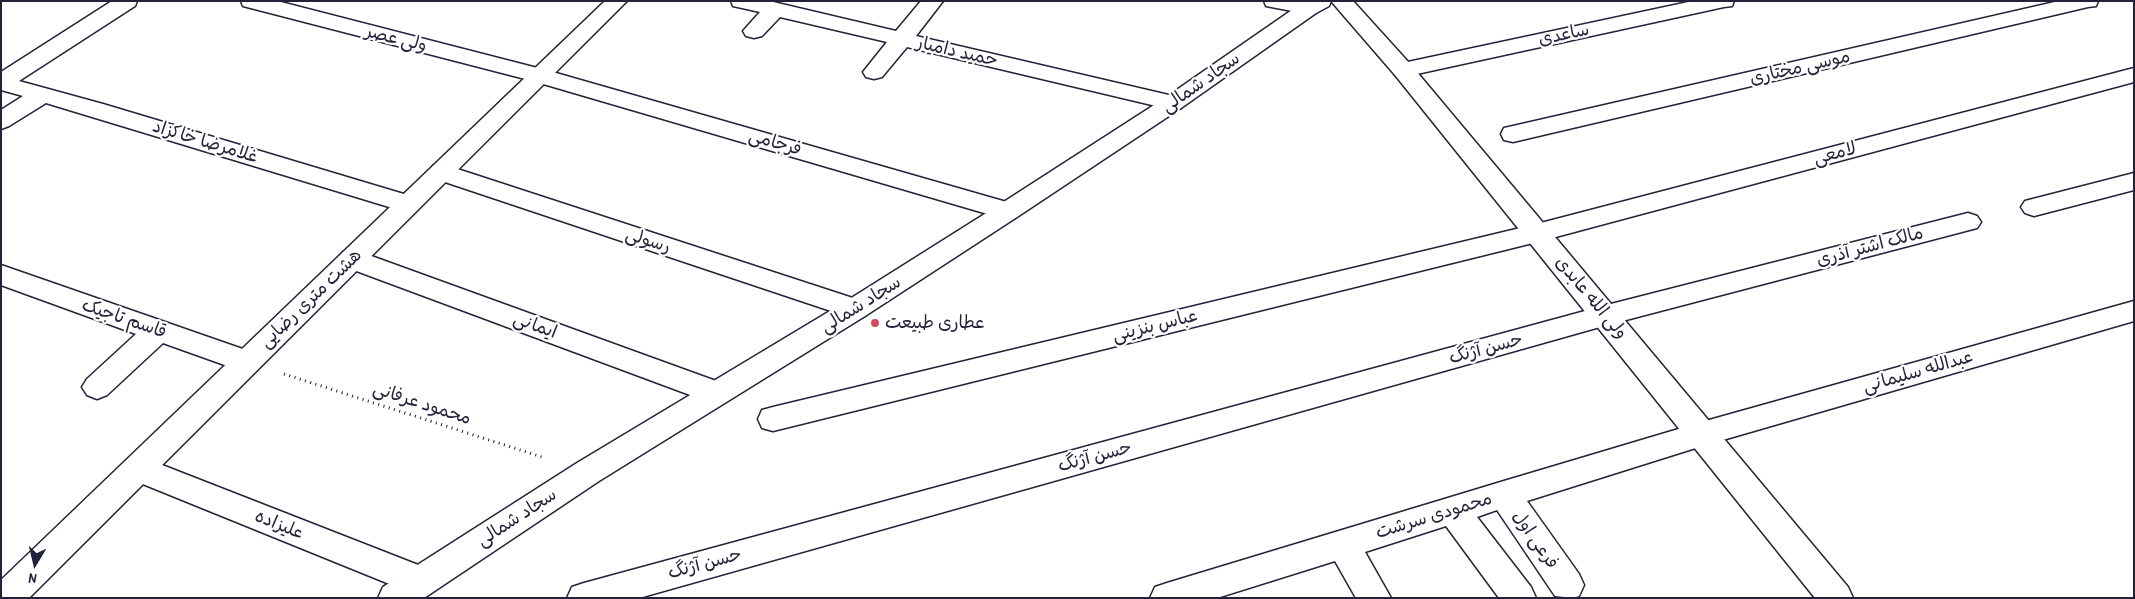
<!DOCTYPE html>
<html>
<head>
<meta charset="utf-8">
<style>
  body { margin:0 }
  #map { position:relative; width:2135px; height:599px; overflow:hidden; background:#fff; font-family:"Patrick Hand",sans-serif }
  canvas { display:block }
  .frame { position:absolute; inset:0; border:2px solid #22223b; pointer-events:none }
  .north { position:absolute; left:10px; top:539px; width:50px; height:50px; -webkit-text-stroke:4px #fff; paint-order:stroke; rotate:189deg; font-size:14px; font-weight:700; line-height:20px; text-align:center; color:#22223b }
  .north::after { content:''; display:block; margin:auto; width:18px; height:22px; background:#22223b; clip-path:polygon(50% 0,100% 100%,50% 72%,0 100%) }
</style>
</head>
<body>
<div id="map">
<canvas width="2135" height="599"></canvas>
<div class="frame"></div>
<div class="north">N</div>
</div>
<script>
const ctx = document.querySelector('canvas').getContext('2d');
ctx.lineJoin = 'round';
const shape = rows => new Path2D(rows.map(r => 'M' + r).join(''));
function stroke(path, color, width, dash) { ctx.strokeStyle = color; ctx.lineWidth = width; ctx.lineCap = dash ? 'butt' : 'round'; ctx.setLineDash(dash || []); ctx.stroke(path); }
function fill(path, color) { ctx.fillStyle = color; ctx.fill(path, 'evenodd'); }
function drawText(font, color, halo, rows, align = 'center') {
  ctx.font = font + ' "Patrick Hand","Playpen Sans Arabic",sans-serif'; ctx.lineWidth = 4.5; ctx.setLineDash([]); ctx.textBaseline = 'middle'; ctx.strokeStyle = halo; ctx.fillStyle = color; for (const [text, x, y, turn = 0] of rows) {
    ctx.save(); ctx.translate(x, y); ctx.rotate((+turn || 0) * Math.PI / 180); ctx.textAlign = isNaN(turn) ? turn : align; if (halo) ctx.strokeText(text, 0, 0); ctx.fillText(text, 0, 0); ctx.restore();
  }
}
const path = shape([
  [284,374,545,458]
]);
const minor = shape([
  [112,1,137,1,135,6,19,81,103,104,417,198,421,204,417,210,408,213,399,210,46,103,9,126,1,129,1,110,23,96,1,90,1,72,112,1],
  [241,1,277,1,549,71,1017,205,1021,211,1017,217,1008,220,533,81,243,6,241,1],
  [731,1,769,1,896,31,921,1,943,1,916,36,1173,96,1181,98,1185,103,1181,108,1173,110,907,47,882,77,874,79,866,77,863,72,887,42,780,17,762,36,754,38,746,36,743,31,760,12,733,6,731,1],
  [1264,1,1306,1,1316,3,1319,8,1316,13,1308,14,1266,6,1264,1],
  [1693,1,1734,1,1732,6,1724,7,1403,77,1395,75,1392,70,1395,65,1403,63,1693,1],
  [2059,1,2098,1,2096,6,2088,7,1513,142,1504,140,1501,134,1504,128,1513,126,2059,1],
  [2134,68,2134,82,1537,242,773,431,762,428,758,419,762,410,773,407,1537,224,2134,68],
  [442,164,865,302,869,309,865,316,855,319,433,178,430,172,433,166,442,164],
  [2134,173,2134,190,2034,216,2025,213,2021,207,2025,201,2134,173],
  [1968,213,1977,216,1981,222,1977,228,1607,325,639,598,567,598,572,587,584,583,1607,305,1968,213],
  [352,249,727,385,732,393,727,401,717,405,343,266,339,259,343,252,352,249],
  [1,265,257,354,261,362,257,370,247,373,163,343,107,395,97,399,87,395,82,387,87,379,136,334,1,285,1,265],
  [2134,301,2134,321,1702,446,1527,501,1579,574,1584,585,1579,596,1573,598,1555,596,1497,510,1477,517,1531,587,1536,598,1499,598,1446,526,1365,552,1391,598,1356,598,1335,561,1217,598,1150,598,1155,587,1167,583,1504,481,1702,422,2134,301],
  [139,456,431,570,436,581,431,592,419,596,128,478,123,469,128,460,139,456]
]);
const tertiary = shape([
  [605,1,627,1,29,598,1,598,1,580,605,1],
  [1331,1,1353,1,1411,65,1848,587,1853,598,1815,598,1395,75,1331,1]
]);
const secondary = shape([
  [1305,1,1331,1,1329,6,1316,13,1181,108,1017,217,865,316,599,481,424,598,378,598,383,587,577,463,845,302,999,205,1165,98,1305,1]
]);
const markers = [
  [875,323,5,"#d1495b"]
];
const streetNames = [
  ["ساعدی",1564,35,-12],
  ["ولی عصر",396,39,14],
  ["حمید دامیار",957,52,13],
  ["موسی مختاری",1800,68,-13],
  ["سجاد شمالی",1201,83,-35],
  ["غلامرضا خاکزاد",205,142,17],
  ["فرجامی",775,143,16],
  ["لامعی",1835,154,-15],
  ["رسولی",648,241,18],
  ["مالک اشتر آذری",1870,247,-15],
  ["ولی الله عابدی",1591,298,50],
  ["هشت متری رضایی",311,299,-44],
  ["سجاد شمالی",861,305,-32],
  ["قاسم تاجیک",124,319,19],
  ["ایمانی",535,326,20],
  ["عباس بنزینی",1155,326,-14],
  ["حسن آژنگ",1486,349,-15],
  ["عبدالله سلیمانی",1918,372,-16],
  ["محمود عرفانی",422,404,18],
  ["حسن آژنگ",1095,457,-15],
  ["محمودی سرشت",1434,516,-17],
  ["سجاد شمالی",517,518,-33],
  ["علیزاده",279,525,22],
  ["فرعی اول",1535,540,55],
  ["حسن آژنگ",705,564,-15]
];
const poiNames = [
  ["عطاری طبیعت",885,323]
];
stroke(minor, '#22223b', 3);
stroke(tertiary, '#22223b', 3);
stroke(secondary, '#22223b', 3);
stroke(path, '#22223b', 3, [1, 4.5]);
fill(minor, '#fff');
fill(tertiary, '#fff');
fill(secondary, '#fff');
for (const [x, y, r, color] of markers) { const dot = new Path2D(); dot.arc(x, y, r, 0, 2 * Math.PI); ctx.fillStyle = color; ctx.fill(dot); stroke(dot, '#fff', 2); }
drawText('18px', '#22223b', '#fff', streetNames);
drawText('18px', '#22223b', '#fff', poiNames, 'left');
</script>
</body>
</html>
